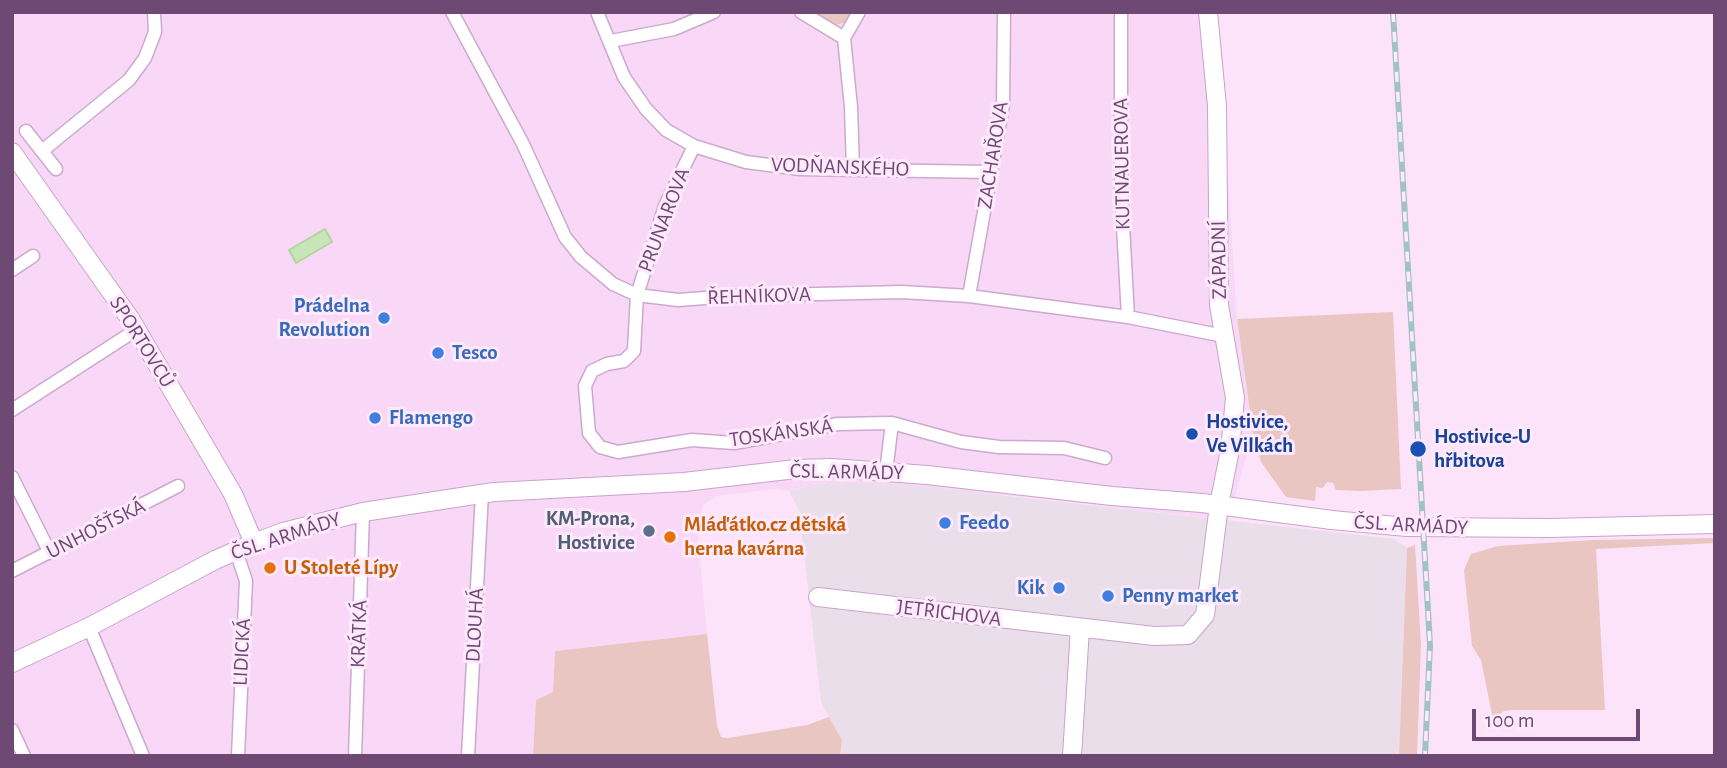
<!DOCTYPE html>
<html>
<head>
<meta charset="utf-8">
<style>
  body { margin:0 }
  #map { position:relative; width:1727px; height:768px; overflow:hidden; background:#fce3f9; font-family:"Alegreya Sans",sans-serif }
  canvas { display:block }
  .frame { position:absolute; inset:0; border:14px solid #6e4973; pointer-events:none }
  .scale { position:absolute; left:1472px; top:709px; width:168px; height:32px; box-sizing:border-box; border:4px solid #6e4973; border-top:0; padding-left:9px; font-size:21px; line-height:24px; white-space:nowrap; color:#6e4973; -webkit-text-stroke:5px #ffe9fc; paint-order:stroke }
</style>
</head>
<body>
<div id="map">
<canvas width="1727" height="768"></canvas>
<div class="frame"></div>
<div class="scale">100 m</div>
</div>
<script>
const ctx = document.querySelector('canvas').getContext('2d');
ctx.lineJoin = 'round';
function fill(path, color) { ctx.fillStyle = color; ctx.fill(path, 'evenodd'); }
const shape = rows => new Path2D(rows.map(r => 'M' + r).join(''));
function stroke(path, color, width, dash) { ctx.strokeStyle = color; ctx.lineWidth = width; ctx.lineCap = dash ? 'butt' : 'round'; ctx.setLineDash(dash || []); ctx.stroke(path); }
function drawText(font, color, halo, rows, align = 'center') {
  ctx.font = font + ' "Alegreya Sans",sans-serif'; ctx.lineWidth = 6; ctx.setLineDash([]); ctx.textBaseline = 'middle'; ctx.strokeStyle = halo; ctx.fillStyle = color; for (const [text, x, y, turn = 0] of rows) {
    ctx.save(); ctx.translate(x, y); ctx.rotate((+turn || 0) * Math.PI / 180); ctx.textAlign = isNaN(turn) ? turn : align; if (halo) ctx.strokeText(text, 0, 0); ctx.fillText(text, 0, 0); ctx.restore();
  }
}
const residential = shape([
  [12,12,1217,12,1237,319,1253,433,1228,520,1007,495,830,482,789,491,776,489,716,496,703,505,699,524,698,539,707,634,555,651,553,692,536,700,533,756,12,756]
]);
const industrial = shape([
  [830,482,891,483,1394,539,1407,548,1399,756,840,756,842,740,821,702,799,510,789,491]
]);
const green = shape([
  [813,12,853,12,848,22,835,25],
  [1393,312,1401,489,1361,491,1336,490,1333,483,1327,482,1323,488,1316,487,1315,501,1286,497,1261,462,1253,433,1237,319],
  [1715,538,1715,543,1596,549,1605,710,1513,710,1504,711,1493,719,1481,660,1472,646,1464,570,1471,554,1498,546,1594,540],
  [1415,545,1421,645,1417,756,1399,756,1407,548],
  [707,634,717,726,721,737,728,738,807,725,829,717,842,740,840,756,533,756,536,700,553,692,555,651]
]);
const water = shape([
  [325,229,332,242,296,263,289,250,325,229]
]);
const street = shape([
  [452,12,523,144,565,237,581,257,613,284,637,295,678,300,733,296,902,292,969,296,1128,317,1224,336],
  [597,12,624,77,646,109,666,130,694,146,746,162,800,169,990,172],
  [801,12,844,38,859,12],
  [1121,12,1121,189,1128,317],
  [844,38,851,107,853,169],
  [611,41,674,29,714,12],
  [26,131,56,169],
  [694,146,665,206,637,295,634,351,624,361,607,364,592,371,585,386,589,433,600,447,618,452,692,440,734,443,838,424,892,423,961,442,999,447,1064,448,1105,458],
  [42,151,129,80,145,58,155,32,154,12],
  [12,270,33,256],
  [969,296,1003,105,1004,12],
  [12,410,136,330],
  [886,472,892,423],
  [12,477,50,553],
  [236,551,246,581,238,756],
  [12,571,178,486],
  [89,627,143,756],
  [12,730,24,756],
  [355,756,363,512],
  [468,756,482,493]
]);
const secondary = shape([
  [12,152,131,320,233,494,254,543],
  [818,597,1154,636,1188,635,1205,615,1219,505,1230,450,1235,398,1219,305,1217,106,1208,12],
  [12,663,89,627,215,560,254,543,283,532,363,512,494,492,684,482,796,469,832,468,927,475,1112,496,1202,503,1332,520,1407,527,1550,528,1715,524],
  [1072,756,1080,628]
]);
const rail = shape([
  [1393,12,1430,645,1425,756]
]);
const markers = [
  [384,318,7,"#3f7fe0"],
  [438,353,7,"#3f7fe0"],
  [375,418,7,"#3f7fe0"],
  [1192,434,7,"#1a4fb4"],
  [1418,449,9,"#1a4fb4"],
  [945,523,7,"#3f7fe0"],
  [649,531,7,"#5c6f8a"],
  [670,537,7,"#e8710a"],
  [270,568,7,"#e8710a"],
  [1059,588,7,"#3f7fe0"],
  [1108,596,7,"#3f7fe0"]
];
const streetNames = [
  ["ZACHAŘOVA",993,155,-81],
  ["KUTNAUEROVA",1122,164,-91],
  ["VODŇANSKÉHO",840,167,2],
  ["PRUNAROVA",664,220,-69],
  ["ZÁPADNÍ",1219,260,-91],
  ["ŘEHNÍKOVA",759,296,-2],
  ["SPORTOVCŮ",142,342,58],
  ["TOSKÁNSKÁ",781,433,-8],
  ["ČSL. ARMÁDY",847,472,1],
  ["ČSL. ARMÁDY",1411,525,3],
  ["UNHOŠŤSKÁ",96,529,-27],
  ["ČSL. ARMÁDY",286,536,-18],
  ["JETŘICHOVA",949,613,7],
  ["DLOUHÁ",475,625,-87],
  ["KRÁTKÁ",359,634,-88],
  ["LIDICKÁ",242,652,-87]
];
const shopNames = [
  ["Prádelna",370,306,"right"],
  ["Revolution",370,330,"right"],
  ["Tesco",452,353],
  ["Flamengo",389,418],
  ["Feedo",959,523],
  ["Kik",1045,588,"right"],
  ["Penny market",1122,596]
];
const transitNames = [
  ["Hostivice,",1206,422],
  ["Ve Vilkách",1206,446],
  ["Hostivice-U",1434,437],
  ["hřbitova",1434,461]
];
const serviceNames = [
  ["KM-Prona,",635,519],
  ["Hostivice",635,543]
];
const foodNames = [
  ["Mláďátko.cz dětská",684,525],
  ["herna kavárna",684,549],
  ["U Stoleté Lípy",284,568]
];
fill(residential, '#f8d8f6');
fill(industrial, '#ebdeeb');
fill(green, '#e9c6c2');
fill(water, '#c7e5b8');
stroke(water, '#b1d79e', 2);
stroke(street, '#cbaacd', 15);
stroke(secondary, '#c9a3cb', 20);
stroke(street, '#fff', 12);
stroke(secondary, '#fff', 18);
stroke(rail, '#a2c3c5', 6);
stroke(rail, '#ffe9fc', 3.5, [10]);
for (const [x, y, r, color] of markers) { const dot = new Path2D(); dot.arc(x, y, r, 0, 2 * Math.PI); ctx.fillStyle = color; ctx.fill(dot); stroke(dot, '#ffe9fc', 2.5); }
drawText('21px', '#6e4973', '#ffe9fc', streetNames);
drawText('bold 21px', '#366cbe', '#ffe9fc', shopNames, 'left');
drawText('bold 21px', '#164399', '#ffe9fc', transitNames, 'left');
drawText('bold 21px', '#4e5e75', '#ffe9fc', serviceNames, 'right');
drawText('bold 21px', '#c56008', '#ffe9fc', foodNames, 'left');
</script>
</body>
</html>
